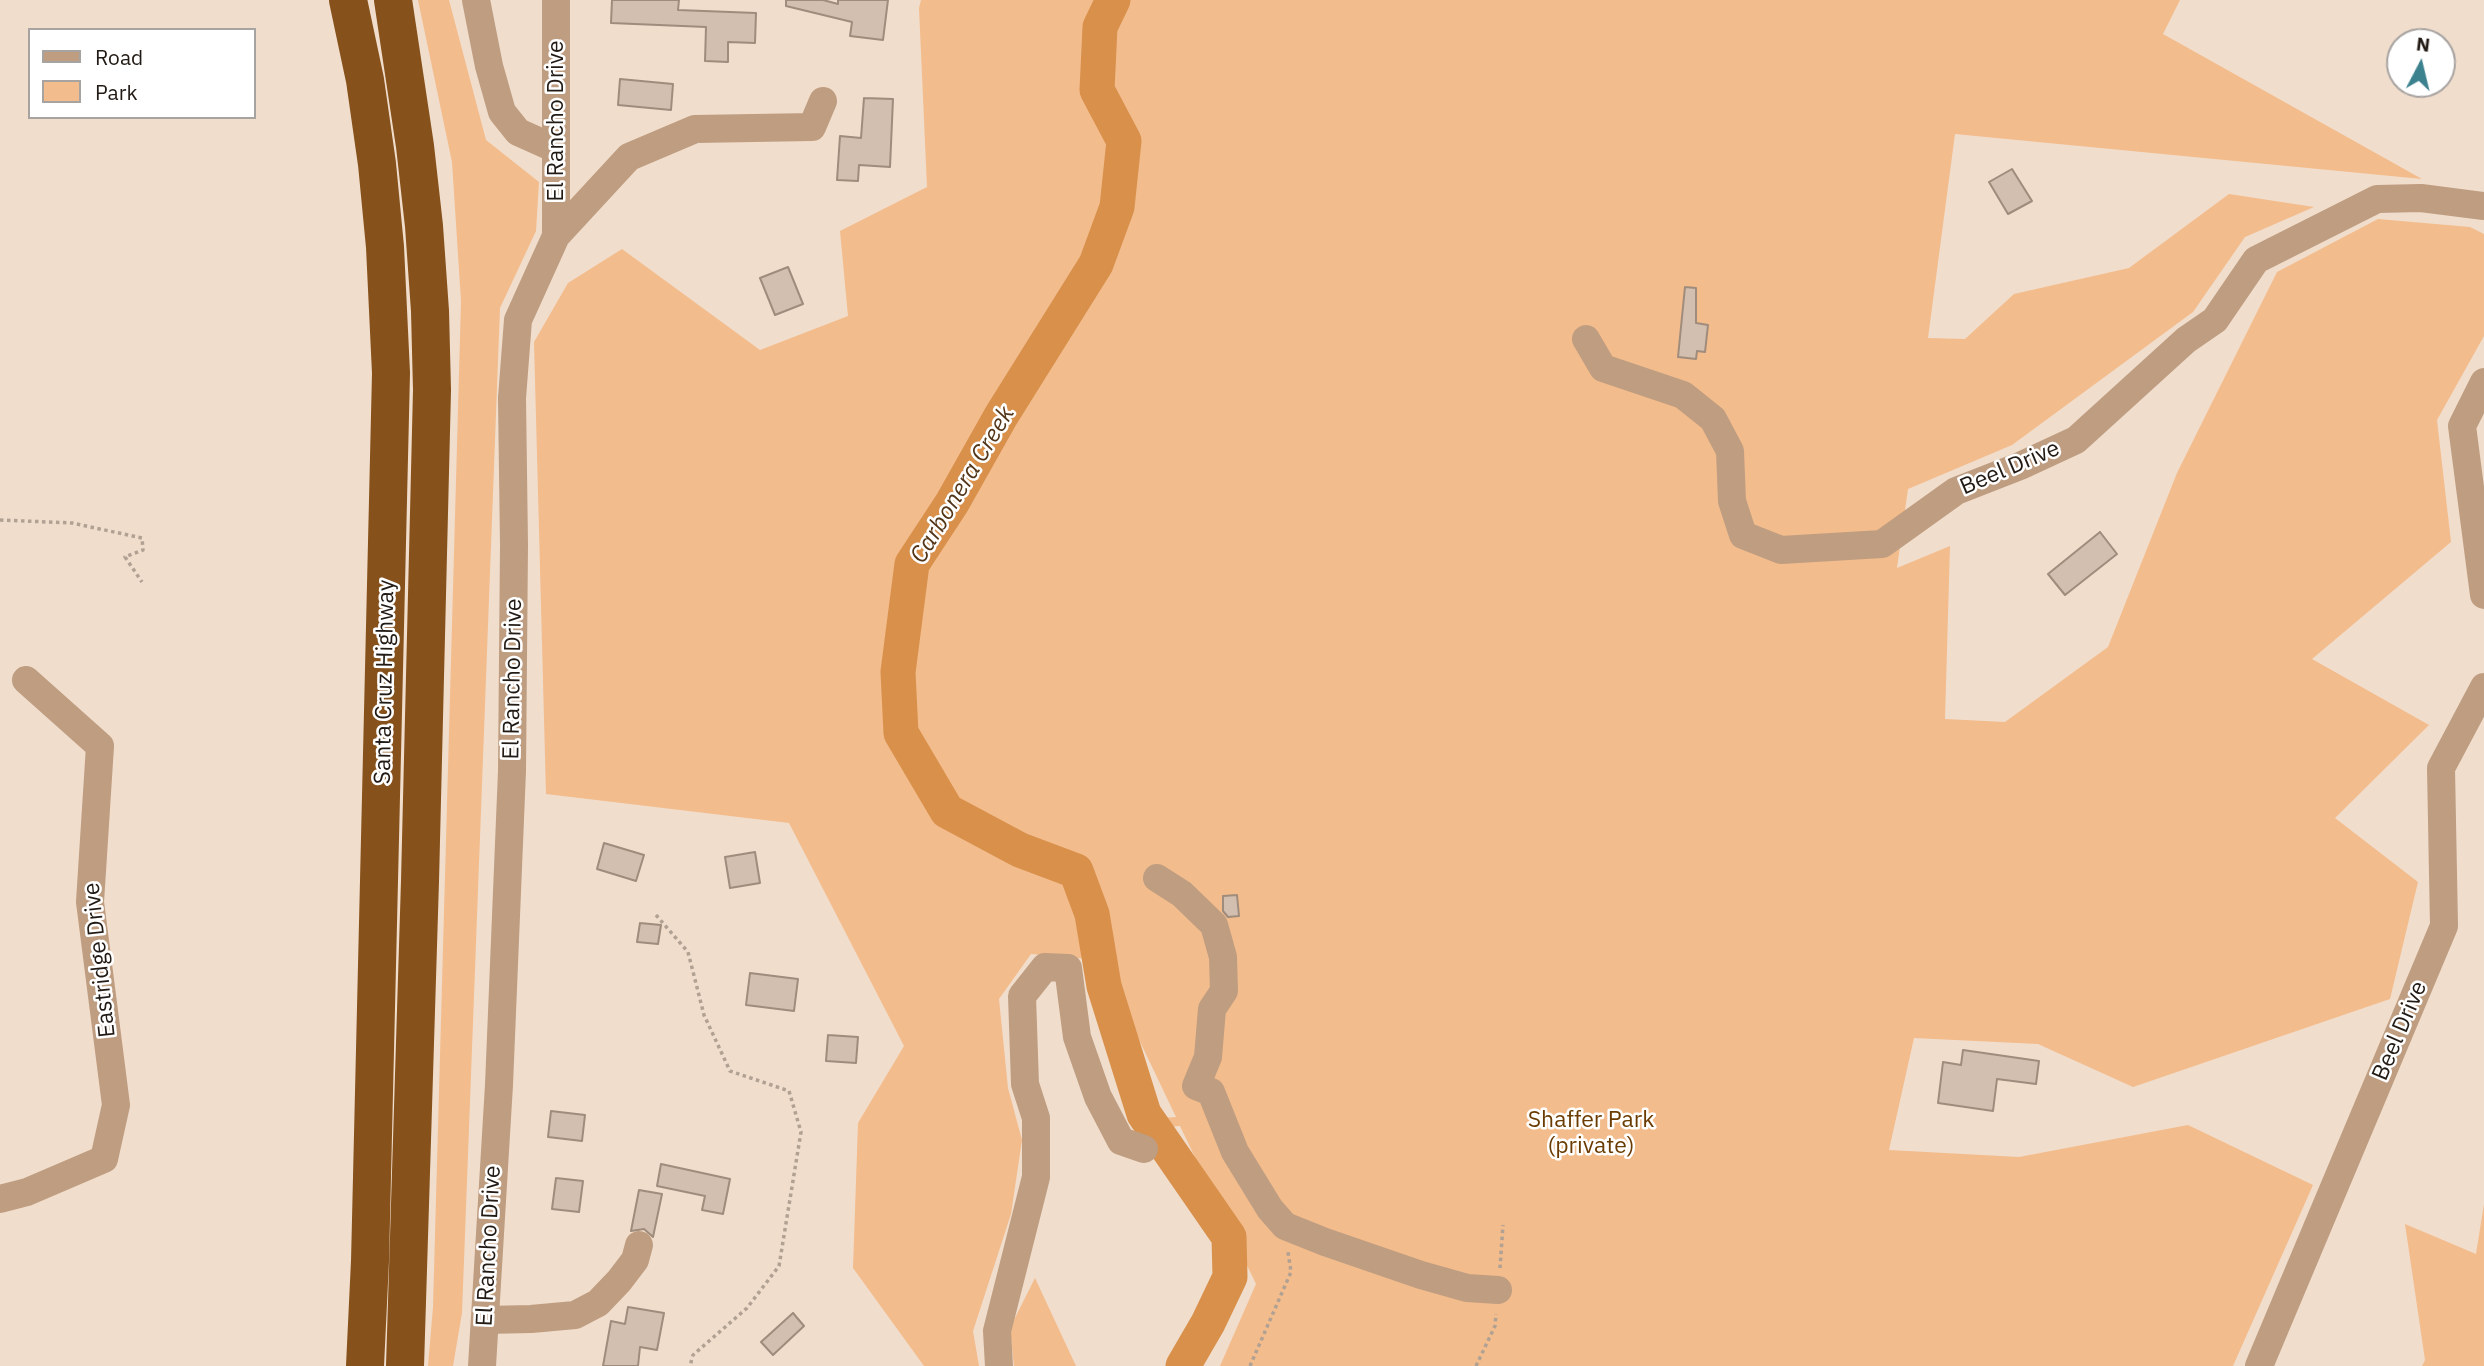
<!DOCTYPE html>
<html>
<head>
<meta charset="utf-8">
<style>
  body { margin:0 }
  #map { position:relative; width:2484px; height:1366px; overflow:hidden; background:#f1ddcc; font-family:"IBM Plex Sans",sans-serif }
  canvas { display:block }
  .legend { position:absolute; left:28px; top:28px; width:228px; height:91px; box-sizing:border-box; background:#fff; border:2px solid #a7a3a1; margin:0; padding:9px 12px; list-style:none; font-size:21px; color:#221a14 }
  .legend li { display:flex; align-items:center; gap:14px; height:35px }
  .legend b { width:35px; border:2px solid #a7a3a1 }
  .north { position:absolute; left:2386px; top:28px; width:70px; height:70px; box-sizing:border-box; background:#fff; border:2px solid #a7a3a1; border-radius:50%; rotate:7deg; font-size:19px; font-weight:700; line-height:28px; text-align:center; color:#221a14 }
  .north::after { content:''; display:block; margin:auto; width:24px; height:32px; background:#3c818e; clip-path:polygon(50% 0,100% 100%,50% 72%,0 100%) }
</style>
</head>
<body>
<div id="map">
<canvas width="2484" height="1366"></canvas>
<ul class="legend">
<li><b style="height:9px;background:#be9d81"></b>Road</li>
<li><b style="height:19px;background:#f3bc8c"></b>Park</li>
</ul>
<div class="north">N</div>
</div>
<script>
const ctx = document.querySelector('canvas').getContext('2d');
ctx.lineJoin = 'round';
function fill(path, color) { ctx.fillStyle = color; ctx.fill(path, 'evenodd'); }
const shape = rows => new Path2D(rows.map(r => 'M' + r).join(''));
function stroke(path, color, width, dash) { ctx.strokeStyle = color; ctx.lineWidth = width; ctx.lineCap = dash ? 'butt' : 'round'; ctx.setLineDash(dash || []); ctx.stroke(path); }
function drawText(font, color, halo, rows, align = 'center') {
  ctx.font = font + ' "IBM Plex Sans",sans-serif'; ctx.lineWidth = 5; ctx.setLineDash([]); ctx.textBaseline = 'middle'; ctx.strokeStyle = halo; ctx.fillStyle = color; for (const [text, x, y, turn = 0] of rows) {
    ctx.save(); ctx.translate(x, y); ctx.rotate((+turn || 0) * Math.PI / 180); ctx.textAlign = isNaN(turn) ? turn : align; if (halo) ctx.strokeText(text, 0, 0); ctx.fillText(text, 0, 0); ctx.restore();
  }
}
const green = shape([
  [418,0,449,0,486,140,539,182,536,231,500,308,462,1313,453,1366,428,1366,433,1307,461,301,452,162],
  [921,0,2180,0,2163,34,2422,179,1955,134,1928,338,1965,339,2014,294,2129,268,2229,194,2314,207,2245,237,2193,312,2012,445,1908,489,1897,568,1950,546,1945,719,2005,722,2108,647,2177,473,2277,272,2378,219,2470,227,2484,234,2484,336,2437,420,2451,542,2312,659,2429,725,2335,818,2418,882,2390,999,2133,1087,2038,1044,1914,1038,1889,1150,2019,1157,2188,1125,2313,1185,2233,1366,1220,1366,1256,1284,1180,1126,1168,1127,1162,1118,1176,1117,1101,960,1031,954,999,999,1008,1088,1022,1140,1011,1214,973,1331,979,1366,924,1366,853,1268,858,1123,904,1046,789,823,546,794,534,342,568,283,622,249,760,350,848,316,840,231,927,187,919,8],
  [2484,1204,2484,1366,2422,1366,2425,1360,2405,1224,2476,1254],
  [1035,1278,1076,1366,1014,1366,1010,1328]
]);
const river = shape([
  [1113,0,1100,27,1097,90,1124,141,1117,207,1096,264,1001,416,952,503,912,564,898,672,901,733,947,811,1020,850,1076,871,1092,914,1104,986,1144,1114,1229,1237,1230,1277,1208,1323,1183,1366]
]);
const building = shape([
  [612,0,679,0,678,10,756,13,755,43,728,42,728,62,705,61,706,27,611,23,612,0],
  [786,0,823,0,838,4,838,0,888,0,883,40,850,36,852,22,786,6,786,0],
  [620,79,673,84,671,110,618,105,620,79],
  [864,98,893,99,890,167,859,165,858,181,837,180,840,136,861,138,864,98],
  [2012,169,2032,201,2008,214,1989,182,2012,169],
  [788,267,803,304,775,315,760,278,788,267],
  [1685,287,1696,288,1696,323,1708,325,1705,352,1697,351,1696,359,1678,357,1685,287],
  [2100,532,2117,554,2065,595,2048,574,2100,532],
  [604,843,644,855,636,881,597,869,604,843],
  [755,852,760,883,730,888,725,857,755,852],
  [1237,895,1239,916,1228,917,1223,911,1223,896,1237,895],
  [640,923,661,925,658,944,637,942,640,923],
  [750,973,798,979,794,1011,746,1005,750,973],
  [828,1035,858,1037,856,1063,826,1061,828,1035],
  [1963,1050,2039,1061,2036,1084,1997,1079,1993,1111,1938,1103,1943,1062,1961,1065,1963,1050],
  [551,1111,585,1115,582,1141,548,1137,551,1111],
  [661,1164,730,1179,723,1214,702,1210,705,1196,657,1186,661,1164],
  [556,1178,583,1181,579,1212,552,1209,556,1178],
  [639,1190,662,1194,653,1237,644,1229,631,1231,639,1190],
  [628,1307,664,1313,657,1350,640,1347,638,1366,603,1366,611,1321,625,1324,628,1307],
  [793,1313,804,1326,773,1355,761,1342,793,1313]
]);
const path = shape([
  [0,520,72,523,142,538,143,550,125,557,142,582],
  [656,915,688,952,704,1015,730,1071,789,1091,801,1132,779,1266,747,1308,693,1355,690,1366],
  [1500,1268,1503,1225],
  [1250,1366,1291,1272,1288,1252],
  [1476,1366,1495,1326,1496,1314]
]);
const minor = shape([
  [476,0,489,66,502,112,518,132,556,149],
  [556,236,629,157,695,129,812,127,823,101],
  [1586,339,1603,368,1683,395,1713,419,1730,451,1732,501,1743,535,1781,550,1882,544,1956,491,2020,466,2076,440,2186,340,2215,320,2256,260,2377,199,2421,198,2484,206],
  [2484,382,2462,426,2484,595],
  [1157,878,1182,894,1214,925,1223,957,1224,991,1212,1009,1208,1057,1196,1086,1211,1092,1235,1152,1270,1209,1285,1226,1325,1242,1421,1275,1467,1288,1498,1290],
  [0,1199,27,1192,104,1159,116,1105,90,902,100,746,26,680],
  [485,1320,531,1319,575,1315,598,1303,619,1281,635,1260,639,1245],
  [482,1366,499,1085,512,771,514,545,512,398,518,320,556,236,556,0],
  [999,1366,997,1331,1036,1177,1036,1118,1025,1084,1022,996,1045,967,1068,968,1077,1037,1098,1097,1121,1141,1144,1149],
  [2259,1366,2444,926,2441,768,2484,687]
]);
const highway = shape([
  [348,0,365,80,377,164,385,247,391,373,370,1261,365,1366],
  [393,0,415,146,424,226,430,311,432,390,420,881,405,1366]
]);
const streetNames = [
  ["El Rancho Drive",556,121,-90],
  ["Beel Drive",2010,468,-23],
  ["El Rancho Drive",513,679,-89],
  ["Santa Cruz Highway",385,682,-89],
  ["Eastridge Drive",100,960,-96],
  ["Beel Drive",2400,1031,-67],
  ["El Rancho Drive",489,1246,-87]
];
const parkNames = [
  ["Shaffer Park",1591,1120],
  ["(private)",1591,1146]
];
const waterNames = [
  ["Carbonera Creek",963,485,-59]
];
fill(green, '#f3bc8c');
stroke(river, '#d8904b', 35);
fill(building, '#d3bfaf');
stroke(building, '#9f8c7c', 2);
stroke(path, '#b1a193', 3.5, [3.5, 3.5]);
stroke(minor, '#be9d81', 28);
stroke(highway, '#86511a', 38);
drawText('23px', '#221a14', '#fff', streetNames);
drawText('23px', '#6b3c02', '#fff', parkNames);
drawText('italic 24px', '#533518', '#fff', waterNames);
</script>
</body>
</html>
